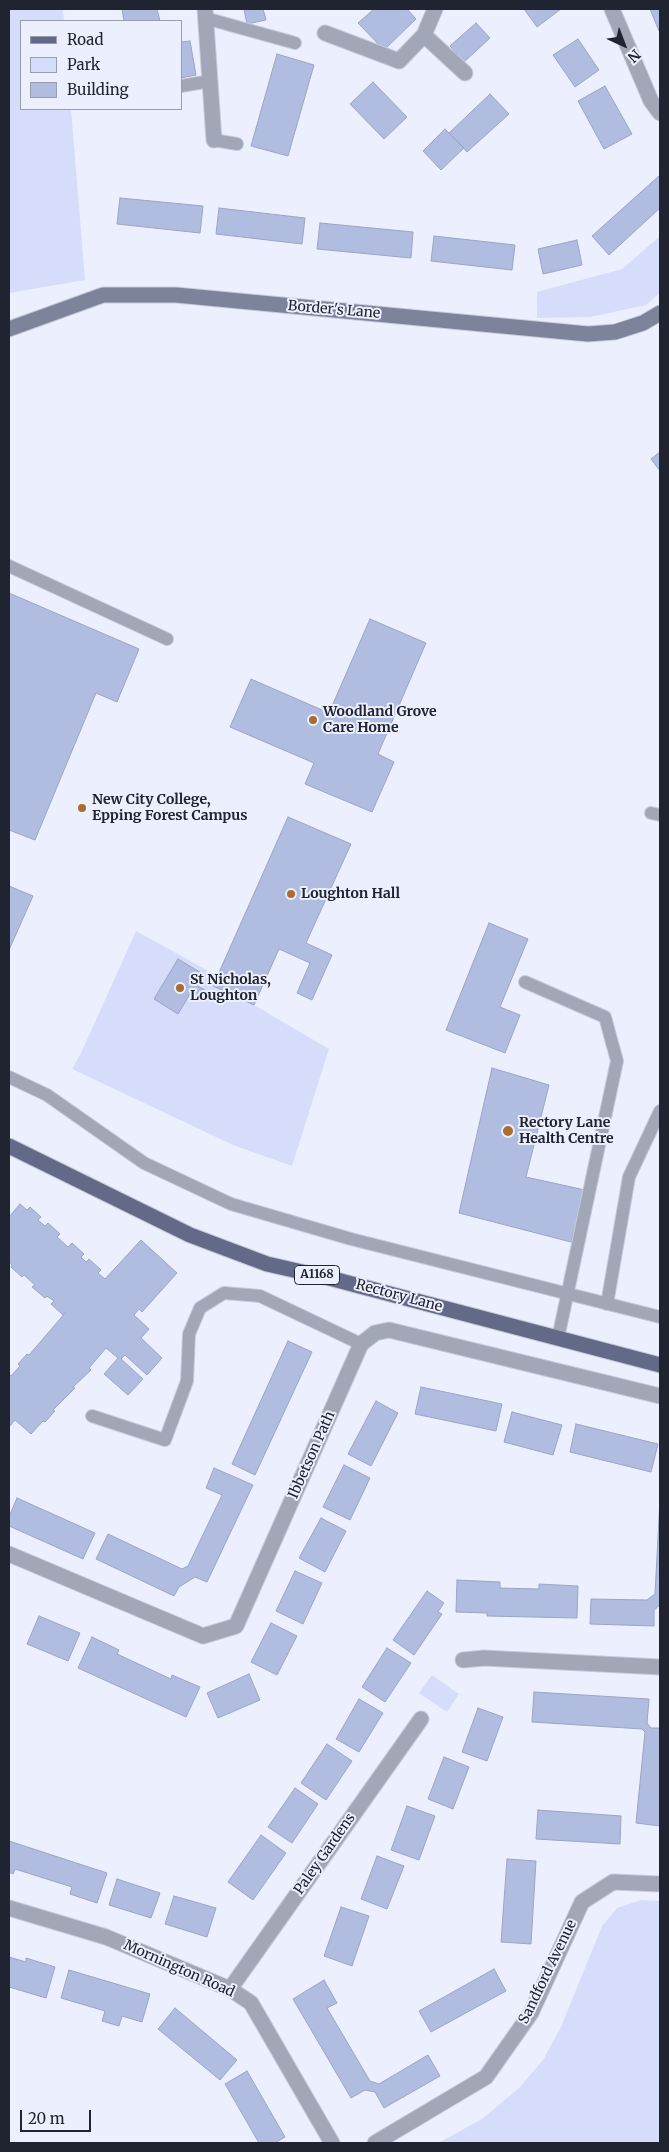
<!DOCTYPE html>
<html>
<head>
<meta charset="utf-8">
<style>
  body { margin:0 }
  #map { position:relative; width:669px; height:2152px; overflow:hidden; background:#ecf0fe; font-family:Merriweather,serif }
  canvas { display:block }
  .frame { position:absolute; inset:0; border:10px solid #202330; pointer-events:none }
  .legend { position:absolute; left:20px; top:20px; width:162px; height:90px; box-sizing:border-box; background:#ecf0fe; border:1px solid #9a9eac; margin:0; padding:6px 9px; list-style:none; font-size:15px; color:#202330 }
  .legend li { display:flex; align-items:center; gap:10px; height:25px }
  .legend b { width:25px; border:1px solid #9a9eac }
  .north { position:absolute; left:599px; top:20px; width:50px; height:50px; -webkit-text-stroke:4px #ecf0fe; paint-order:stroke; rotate:137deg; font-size:14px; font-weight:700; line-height:20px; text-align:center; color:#202330 }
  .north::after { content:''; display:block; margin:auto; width:18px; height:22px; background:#202330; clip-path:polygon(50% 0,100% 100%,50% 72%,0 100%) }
  .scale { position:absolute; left:20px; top:2110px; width:71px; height:22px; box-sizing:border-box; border:2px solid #202330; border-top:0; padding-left:6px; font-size:15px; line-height:18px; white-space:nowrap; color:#202330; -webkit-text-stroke:4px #ecf0fe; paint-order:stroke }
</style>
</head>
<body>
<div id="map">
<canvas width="669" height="2152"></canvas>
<div class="frame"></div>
<ul class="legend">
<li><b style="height:6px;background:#636a87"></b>Road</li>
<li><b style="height:14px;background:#d5ddfa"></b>Park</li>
<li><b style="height:14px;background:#b1bce1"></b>Building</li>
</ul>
<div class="north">N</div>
<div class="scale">20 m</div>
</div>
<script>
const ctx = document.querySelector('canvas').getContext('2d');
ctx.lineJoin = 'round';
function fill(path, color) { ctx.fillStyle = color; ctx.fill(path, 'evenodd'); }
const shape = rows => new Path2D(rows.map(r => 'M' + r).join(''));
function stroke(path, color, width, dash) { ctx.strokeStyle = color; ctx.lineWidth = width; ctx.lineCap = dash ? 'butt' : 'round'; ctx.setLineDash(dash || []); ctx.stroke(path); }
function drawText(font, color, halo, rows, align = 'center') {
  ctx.font = font + ' Merriweather,serif'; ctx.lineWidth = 4; ctx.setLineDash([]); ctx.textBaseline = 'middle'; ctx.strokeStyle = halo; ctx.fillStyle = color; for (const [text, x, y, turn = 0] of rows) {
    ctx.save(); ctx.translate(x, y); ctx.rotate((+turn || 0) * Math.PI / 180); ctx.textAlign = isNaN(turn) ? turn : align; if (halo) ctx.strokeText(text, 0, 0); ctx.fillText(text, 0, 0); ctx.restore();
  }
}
const green = shape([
  [9,9,63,9,64,21,21,21,21,109,71,109,85,280,9,293],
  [660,236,660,293,646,305,590,317,537,318,537,292,622,269],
  [136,931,207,970,206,978,213,986,254,1005,329,1049,292,1166,233,1145,72,1069,82,1051],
  [432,1675,459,1694,447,1712,419,1693],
  [641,1900,660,1901,660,2143,438,2143,482,2119,519,2088,543,2060,561,2027,602,1926,617,1908]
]);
const building = shape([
  [122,9,157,9,160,21,124,21,122,9],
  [244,9,263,9,266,20,247,24,244,9],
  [374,9,407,9,416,19,384,50,358,23,374,9],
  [524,9,561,9,537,27,524,9],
  [650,9,660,9,659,31,650,9],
  [476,23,490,38,464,62,450,46,476,23],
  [578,39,599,70,575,87,553,55,578,39],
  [190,41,196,75,181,78,181,42,190,41],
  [277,54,314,65,288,156,251,146,277,54],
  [373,82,407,117,384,139,350,104,373,82],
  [605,86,632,134,604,149,578,101,605,86],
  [490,94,509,114,467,152,449,133,490,94],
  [445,129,464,148,441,170,423,151,445,129],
  [660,175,660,208,609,255,592,236,660,175],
  [120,198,203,206,200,233,117,224,120,198],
  [219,208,305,218,302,244,216,234,219,208],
  [320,223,413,232,411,258,317,249,320,223],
  [434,236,515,245,512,270,431,261,434,236],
  [577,240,582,265,543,274,538,249,577,240],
  [660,452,660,471,651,459,660,452],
  [9,593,139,649,117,702,96,693,35,840,9,830,9,593],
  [370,619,426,643,378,754,394,762,372,812,305,784,314,763,230,727,251,679,329,713,370,619],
  [288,817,351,844,306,943,332,955,312,1000,297,993,310,963,279,949,254,1005,213,986,288,817],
  [9,886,33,896,9,950,9,886],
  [489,923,528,939,500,1007,520,1015,505,1053,446,1030,489,923],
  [178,959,203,974,196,985,205,990,199,999,190,994,178,1014,154,999,178,959],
  [492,1068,549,1085,526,1177,585,1190,571,1242,459,1213,492,1068],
  [20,1204,27,1210,30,1207,41,1217,38,1220,45,1226,48,1223,60,1234,57,1237,68,1247,72,1243,84,1254,81,1257,86,1262,89,1259,101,1270,98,1273,105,1279,141,1240,177,1273,142,1312,139,1309,134,1315,149,1329,141,1338,162,1358,147,1375,125,1355,121,1359,143,1379,128,1395,104,1374,118,1358,106,1348,89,1368,91,1370,73,1387,75,1388,53,1410,55,1411,45,1422,43,1421,31,1434,15,1420,9,1427,9,1374,11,1376,20,1366,18,1364,27,1354,29,1355,66,1312,63,1315,51,1304,54,1301,47,1296,45,1298,32,1287,35,1285,24,1275,22,1277,11,1267,12,1265,9,1261,9,1217,20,1204],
  [288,1341,312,1352,255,1475,232,1464,288,1341],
  [421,1387,502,1404,496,1431,415,1414,421,1387],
  [376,1401,398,1413,371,1466,348,1454,376,1401],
  [512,1412,562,1425,553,1455,504,1442,512,1412],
  [576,1424,658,1444,651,1472,570,1452,576,1424],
  [344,1465,370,1478,350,1520,323,1507,344,1465],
  [214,1468,253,1485,207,1582,195,1577,179,1587,174,1596,96,1559,108,1534,182,1569,188,1566,222,1495,206,1488,214,1468],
  [17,1498,95,1533,83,1559,9,1526,9,1517,17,1498],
  [660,1499,660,1605,654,1610,654,1626,590,1624,591,1599,647,1600,655,1594,660,1499],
  [321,1518,346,1531,325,1572,299,1558,321,1518],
  [295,1571,322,1583,303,1624,276,1611,295,1571],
  [457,1580,500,1582,500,1588,539,1589,539,1584,578,1586,577,1618,487,1616,487,1613,456,1612,457,1580],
  [427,1591,444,1603,438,1612,442,1614,414,1655,393,1640,427,1591],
  [39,1616,80,1633,68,1661,27,1644,39,1616],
  [271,1623,297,1636,277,1675,251,1662,271,1623],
  [92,1637,119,1650,117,1654,171,1679,172,1675,200,1687,186,1717,78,1668,92,1637],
  [387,1648,411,1663,385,1702,362,1687,387,1648],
  [249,1674,260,1700,218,1718,207,1693,249,1674],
  [534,1692,649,1699,647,1723,651,1728,660,1728,660,1826,636,1823,645,1732,642,1729,532,1722,534,1692],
  [359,1699,383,1713,359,1752,336,1739,359,1699],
  [478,1708,503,1717,487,1761,462,1752,478,1708],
  [327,1744,352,1761,326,1800,301,1783,327,1744],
  [444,1757,469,1767,453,1809,428,1799,444,1757],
  [295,1788,318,1804,292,1843,268,1827,295,1788],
  [407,1806,435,1816,419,1860,391,1850,407,1806],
  [538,1810,621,1816,620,1844,536,1839,538,1810],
  [261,1835,286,1853,253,1900,228,1882,261,1835],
  [9,1841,107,1873,97,1903,70,1894,72,1887,15,1869,13,1874,9,1872,9,1841],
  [377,1856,404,1866,387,1909,361,1899,377,1856],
  [507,1859,536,1861,531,1944,501,1942,507,1859],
  [117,1879,160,1893,151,1918,109,1905,117,1879],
  [174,1896,216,1908,207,1937,165,1924,174,1896],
  [341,1907,369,1916,352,1966,324,1956,341,1907],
  [9,1957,26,1962,26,1958,55,1967,46,1998,9,1987,9,1957],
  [494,1969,506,1991,431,2032,419,2011,494,1969],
  [69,1970,150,1994,142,2022,122,2016,119,2026,102,2021,105,2011,61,1998,69,1970],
  [324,1980,337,2003,327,2008,370,2081,379,2084,428,2055,440,2076,384,2108,375,2092,365,2090,351,2098,293,1999,324,1980],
  [175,2008,237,2060,220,2080,158,2029,175,2008],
  [247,2071,285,2137,275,2143,259,2143,225,2084,247,2071]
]);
const lane = shape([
  [205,18,295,43],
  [181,86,210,81],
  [214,140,237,144],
  [9,566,167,639],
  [651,813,660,815],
  [525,982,605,1017,617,1061,558,1338],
  [9,1077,47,1095,144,1163,231,1204,351,1239,660,1317],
  [607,1304,629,1177,660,1111],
  [92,1416,165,1440,187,1381,189,1334,200,1308,224,1293,260,1296,361,1344]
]);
const street = shape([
  [205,9,214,140],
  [612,9,651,101,660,113],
  [325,33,399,61,424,35,435,9],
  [424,35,465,73],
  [9,1554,203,1636,236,1626,361,1344,375,1333,389,1330,660,1396],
  [463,1660,484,1658,660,1667],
  [9,1908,106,1937,230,1989,251,2003,332,2143],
  [230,1989,421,1719],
  [375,2143,486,2077,531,2013,582,1902,613,1882,660,1884]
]);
const secondary = shape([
  [9,329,103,295,176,295,588,334,615,332,643,323,660,313]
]);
const primary = shape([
  [9,1146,190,1235,267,1264,333,1279,660,1365]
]);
const markers = [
  [313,720,5,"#a96d30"],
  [82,808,5,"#a96d30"],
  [291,894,5,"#a96d30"],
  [180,988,5,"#a96d30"],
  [508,1131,6,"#a96d30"]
];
const shields = [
  [317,1275,45]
];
const shieldNames = [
  ["A1168",317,1275]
];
const streetNames = [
  ["Border's Lane",334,310,5],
  ["Rectory Lane",399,1296,15],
  ["Ibbetson Path",312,1455,-66],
  ["Paley Gardens",325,1854,-55],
  ["Mornington Road",179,1969,24],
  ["Sandford Avenue",548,1972,-64]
];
const poiNames = [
  ["Woodland Grove",323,712],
  ["Care Home",323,728],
  ["New City College,",92,800],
  ["Epping Forest Campus",92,816],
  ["Loughton Hall",301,894],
  ["St Nicholas,",190,980],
  ["Loughton",190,996],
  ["Rectory Lane",519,1123],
  ["Health Centre",519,1139]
];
fill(green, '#d5ddfa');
fill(building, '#b1bce1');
stroke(building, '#9ca4c5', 1);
stroke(lane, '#c7cbd9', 14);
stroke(street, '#c7cbd9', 17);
stroke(secondary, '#c7cbd9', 17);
stroke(primary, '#c7cbd9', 17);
stroke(lane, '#a2a7b7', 12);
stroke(street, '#a2a7b7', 15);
stroke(secondary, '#7d839b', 15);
stroke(primary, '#636a87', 15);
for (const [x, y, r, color] of markers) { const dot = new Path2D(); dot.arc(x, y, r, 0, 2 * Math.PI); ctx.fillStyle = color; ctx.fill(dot); stroke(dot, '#ecf0fe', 2); }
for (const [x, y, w] of shields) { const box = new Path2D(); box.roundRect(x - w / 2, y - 9.5, w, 19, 4); ctx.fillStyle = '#ecf0fe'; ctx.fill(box); stroke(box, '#202330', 1); }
drawText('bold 12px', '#202330', null, shieldNames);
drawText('14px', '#202330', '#ecf0fe', streetNames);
drawText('bold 14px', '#202330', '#ecf0fe', poiNames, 'left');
</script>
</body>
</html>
